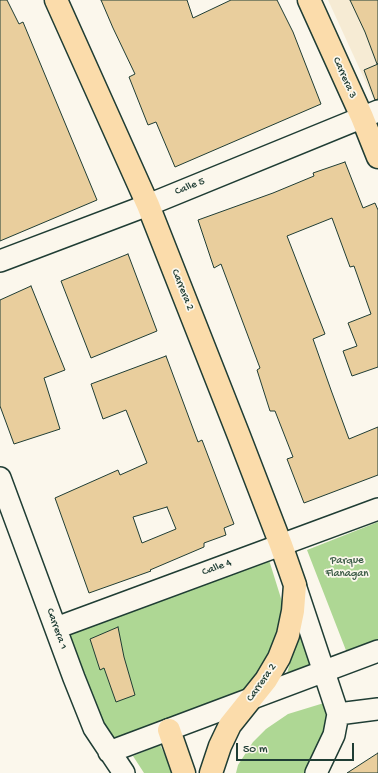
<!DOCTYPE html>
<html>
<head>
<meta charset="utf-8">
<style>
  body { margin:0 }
  #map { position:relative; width:378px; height:773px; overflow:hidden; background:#fbf7ec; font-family:"Gochi Hand",sans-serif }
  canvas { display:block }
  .scale { position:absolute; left:236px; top:743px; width:118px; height:18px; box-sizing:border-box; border:2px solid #1f3d34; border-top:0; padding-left:5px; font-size:12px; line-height:14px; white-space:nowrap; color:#1f3d34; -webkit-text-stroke:3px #fbf7ec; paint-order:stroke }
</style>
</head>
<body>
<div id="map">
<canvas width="378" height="773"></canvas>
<div class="scale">50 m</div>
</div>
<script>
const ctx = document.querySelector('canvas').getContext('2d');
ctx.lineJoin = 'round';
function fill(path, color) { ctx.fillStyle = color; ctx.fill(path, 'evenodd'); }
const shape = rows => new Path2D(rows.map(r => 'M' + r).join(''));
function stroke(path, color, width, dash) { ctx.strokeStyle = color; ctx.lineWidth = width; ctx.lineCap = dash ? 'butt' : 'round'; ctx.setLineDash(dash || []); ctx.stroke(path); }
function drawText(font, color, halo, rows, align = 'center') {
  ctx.font = font + ' "Gochi Hand",sans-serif'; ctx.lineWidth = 3.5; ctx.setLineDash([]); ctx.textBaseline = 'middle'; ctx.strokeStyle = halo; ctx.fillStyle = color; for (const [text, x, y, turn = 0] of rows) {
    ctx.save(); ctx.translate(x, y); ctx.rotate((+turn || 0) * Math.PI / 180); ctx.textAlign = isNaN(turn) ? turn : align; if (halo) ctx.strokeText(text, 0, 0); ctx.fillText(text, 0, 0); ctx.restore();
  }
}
const built = shape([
  [328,0,378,0,378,98,374,100]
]);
const green = shape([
  [378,522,378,641,347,653,307,550],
  [269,560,284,608,278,632,269,654,257,674,244,690,114,740,103,724,69,634],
  [301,624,315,667,286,677],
  [324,703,332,725,310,773,236,773,238,765,253,742,266,729,288,714],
  [160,745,174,773,144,773,133,756]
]);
const building = shape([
  [0,0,7,0,19,24,23,22,97,200,0,241,0,0],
  [101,0,187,0,193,18,231,0,277,0,293,32,321,104,175,167,156,122,148,125,129,77,135,74,113,28,101,0],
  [350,0,378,0,378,63,377,64,365,32,350,0],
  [378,64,378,99,375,100,364,70,378,64],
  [345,162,363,208,375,203,378,210,378,367,352,376,343,351,357,346,348,323,371,314,354,266,350,267,332,218,287,236,325,334,313,339,331,390,349,439,378,427,378,475,304,503,287,459,293,457,275,411,270,411,257,370,260,368,221,264,214,268,198,220,273,193,314,176,313,173,345,162],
  [128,254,157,331,91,358,61,281,128,254],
  [31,286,65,370,44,378,60,429,14,444,0,406,0,300,31,286],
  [166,356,198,442,202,440,234,524,224,528,226,535,204,543,204,547,150,570,151,571,89,593,55,498,118,470,120,475,147,463,126,410,103,419,91,384,166,356],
  [167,507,176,529,142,543,133,517,167,507],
  [118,627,124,657,135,695,116,702,104,668,100,670,90,639,118,627],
  [378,753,378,773,347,773,378,753]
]);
const minor = shape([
  [0,261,148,205,378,111],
  [0,478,74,678,94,728,124,773],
  [295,585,338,714,334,735,316,773],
  [56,628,378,509],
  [338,714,378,709],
  [109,752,378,651]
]);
const major = shape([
  [56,0,148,205,239,436,281,545,295,585,293,611,288,635,279,658,266,680,230,725,220,746,211,773],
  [309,0,362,117,378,157],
  [169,730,184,773]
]);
const streetNames = [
  ["Carrera 3",344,78,66],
  ["Calle 5",190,187,-22],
  ["Carrera 2",182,290,68],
  ["Calle 4",217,568,-20],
  ["Carrera 1",56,629,70],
  ["Carrera 2",262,683,-55]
];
const parkNames = [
  ["Parque",347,561],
  ["Flanagan",347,574]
];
fill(built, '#f6ebd4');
fill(green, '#aed794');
fill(building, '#e9ce9d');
stroke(building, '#1f3d34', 1);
stroke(minor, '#1f3d34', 24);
stroke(major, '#1f3d34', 25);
stroke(minor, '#fbf7ec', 21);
stroke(major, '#fbdcab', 22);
drawText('11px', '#1f3d34', '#fbf7ec', streetNames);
drawText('11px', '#3c5c47', '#fbf7ec', parkNames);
</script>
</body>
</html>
